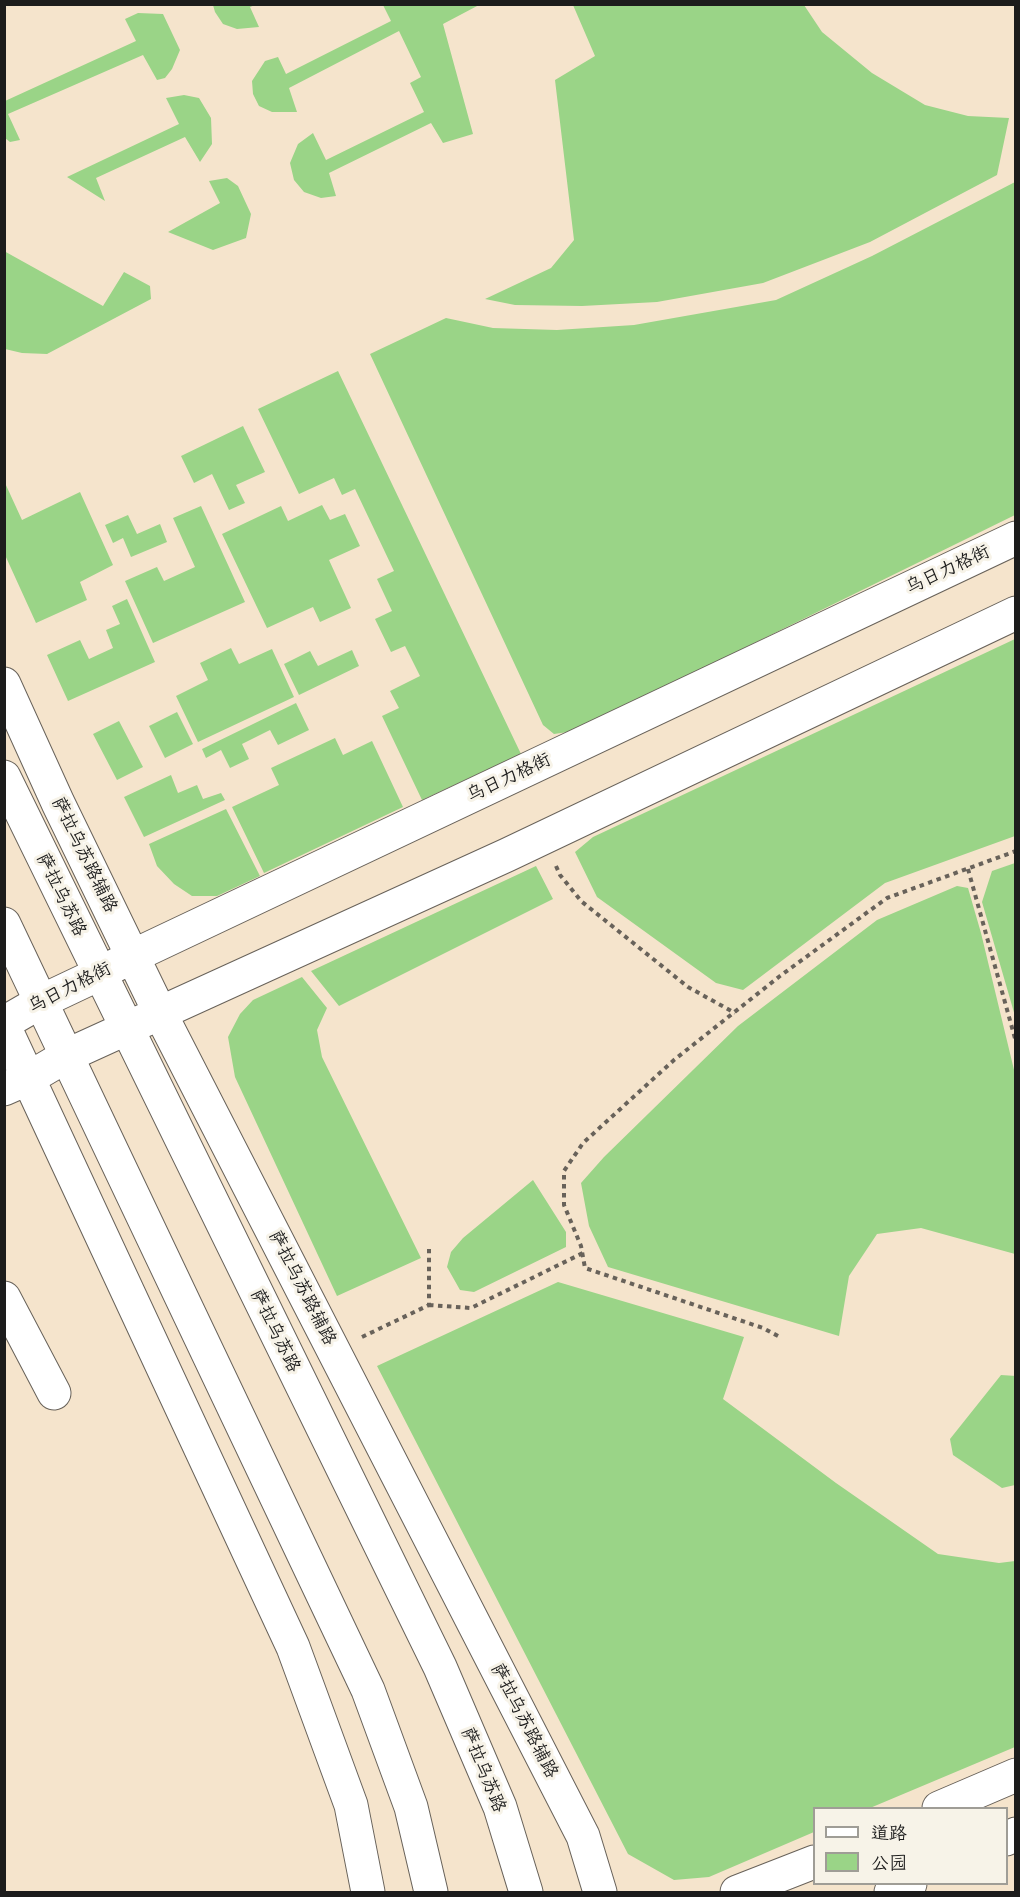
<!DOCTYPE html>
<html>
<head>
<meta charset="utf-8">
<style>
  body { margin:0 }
  #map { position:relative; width:1020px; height:1897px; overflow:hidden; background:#f5e4cc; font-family:"Shantell Sans","LXGW WenKai TC",sans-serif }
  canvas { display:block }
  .frame { position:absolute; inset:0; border:6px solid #1c1c1c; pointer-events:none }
  .legend { position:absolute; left:813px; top:1807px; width:195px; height:78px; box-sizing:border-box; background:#f7f3e8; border:2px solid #9f9d96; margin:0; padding:8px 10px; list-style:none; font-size:18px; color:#1c1c1c }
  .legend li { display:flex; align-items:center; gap:12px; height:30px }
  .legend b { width:30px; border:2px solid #9f9d96 }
</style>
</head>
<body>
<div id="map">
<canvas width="1020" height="1897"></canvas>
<div class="frame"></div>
<ul class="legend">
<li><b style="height:8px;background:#fff"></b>道路</li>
<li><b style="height:16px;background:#9ad487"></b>公园</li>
</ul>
</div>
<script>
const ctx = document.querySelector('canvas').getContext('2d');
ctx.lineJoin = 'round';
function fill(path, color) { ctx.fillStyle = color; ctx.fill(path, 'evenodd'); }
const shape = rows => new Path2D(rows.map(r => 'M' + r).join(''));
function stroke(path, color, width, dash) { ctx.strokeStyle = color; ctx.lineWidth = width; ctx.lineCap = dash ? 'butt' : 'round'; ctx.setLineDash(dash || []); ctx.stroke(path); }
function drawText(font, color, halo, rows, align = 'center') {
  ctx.font = font + ' "Shantell Sans","LXGW WenKai TC",sans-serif'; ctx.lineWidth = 6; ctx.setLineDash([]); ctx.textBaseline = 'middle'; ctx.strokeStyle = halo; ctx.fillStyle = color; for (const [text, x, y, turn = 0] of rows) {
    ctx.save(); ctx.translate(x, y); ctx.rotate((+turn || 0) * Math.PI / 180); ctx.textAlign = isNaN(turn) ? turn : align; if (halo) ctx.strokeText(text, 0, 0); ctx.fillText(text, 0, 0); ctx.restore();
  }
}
const green = shape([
  [213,5,255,5,250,7,259,27,237,29,223,24,215,12],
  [479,5,443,24,473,134,443,143,431,123,329,173,336,196,321,198,304,192,294,180,290,163,298,144,313,133,326,160,424,112,410,83,421,77,399,31,289,88,297,112,272,112,259,106,253,94,252,81,265,61,278,57,286,74,391,21,383,5],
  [573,5,804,5,822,32,872,73,925,105,968,116,1009,118,997,175,870,242,763,283,657,302,582,306,515,305,485,299,551,268,574,240,555,80,595,56],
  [138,13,163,14,180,50,172,69,165,78,157,80,143,55,8,114,20,140,10,142,5,138,5,101,136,41,125,19],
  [184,95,199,98,211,118,212,144,200,162,185,137,96,178,105,201,67,177,179,124,166,98],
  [227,178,238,186,251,214,246,238,213,250,168,232,220,203,209,181],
  [1015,182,1015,515,575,731,554,734,543,725,370,354,446,318,493,328,557,330,634,325,776,300,872,256],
  [4,251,103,306,124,272,150,286,151,299,47,354,22,353,5,349],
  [338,371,521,754,422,800,382,716,399,708,390,691,420,676,405,646,391,652,375,619,392,611,377,579,394,571,355,489,342,495,334,478,299,494,258,409],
  [243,426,265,472,236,485,245,503,229,510,212,474,194,483,181,456],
  [5,483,22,520,80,492,113,565,80,582,87,600,36,623,5,555],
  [322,505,330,520,345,514,360,546,329,560,351,608,320,622,313,607,267,628,222,534,281,506,288,521],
  [201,506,245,602,153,643,125,581,157,567,164,581,195,567,173,518],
  [128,515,137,534,160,524,167,542,131,557,123,538,113,543,105,525],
  [127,599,155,662,68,701,47,655,80,640,89,659,113,648,106,630,120,624,112,606],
  [1015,639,1015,836,885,883,743,990,716,983,597,897,575,852,593,837],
  [231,648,239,664,272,649,294,697,198,742,176,696,208,680,200,663],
  [352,650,359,666,299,695,284,664,310,651,318,666],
  [296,703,309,730,278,745,270,730,242,744,249,759,230,768,221,750,206,758,202,749],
  [177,712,193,744,165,758,149,726],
  [119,721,143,767,117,780,93,734],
  [335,738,343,755,372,741,403,807,264,873,232,807,279,785,271,768],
  [171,775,178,793,197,785,203,799,221,793,225,800,144,837,124,797],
  [226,809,260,876,217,896,192,896,174,884,157,866,149,844],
  [1015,863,1016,863,1015,1016,982,902,992,871],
  [536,866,553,899,339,1006,311,971],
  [957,886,968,888,981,933,1015,1074,1015,1254,921,1228,877,1234,849,1276,839,1336,608,1267,589,1226,581,1183,604,1157,738,1026,877,920],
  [302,977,327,1008,317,1030,322,1057,421,1258,337,1296,235,1077,228,1037,240,1014,253,1000],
  [533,1180,566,1232,566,1247,474,1292,460,1290,447,1267,451,1252,463,1238],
  [558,1282,744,1337,723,1399,836,1483,938,1554,999,1563,1015,1561,1015,1747,870,1808,814,1808,814,1832,709,1877,674,1880,628,1854,377,1366],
  [1001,1375,1016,1376,1015,1485,1002,1488,953,1455,950,1439]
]);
const path = shape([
  [556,866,560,875,581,901,688,987,735,1013],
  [968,869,1016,1042],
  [429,1305,471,1308,583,1253],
  [778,1336,763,1328,585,1268,581,1246,564,1205,564,1171,583,1143,674,1060,780,976,887,898,1016,851],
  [362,1337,429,1305,429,1249]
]);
const minor = shape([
  [4,684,58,803,160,1013,583,1836,600,1892],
  [4,1023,42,1001,99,974,133,956,1016,538],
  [4,1026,293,1647,351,1805,368,1892],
  [4,1089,29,1078,68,1055,507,855,1016,613],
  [4,1298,54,1393],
  [939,1808,1016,1775],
  [737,1892,814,1862]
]);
const major = shape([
  [4,777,440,1667,500,1807,526,1892],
  [4,924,368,1690,411,1807,431,1892],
  [1006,1839,1016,1834],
  [891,1892,910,1884]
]);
const streetNames = [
  ["乌日力格街",948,570,-25],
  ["乌日力格街",509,778,-25],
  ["萨拉乌苏路辅路",84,855,64],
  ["萨拉乌苏路",61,895,64],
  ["乌日力格街",70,988,-27],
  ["萨拉乌苏路辅路",302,1288,63],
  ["萨拉乌苏路",275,1331,64],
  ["萨拉乌苏路辅路",524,1721,63],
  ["萨拉乌苏路",483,1770,68]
];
fill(green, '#9ad487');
stroke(minor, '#68625a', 35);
stroke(major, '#68625a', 35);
stroke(path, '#68625a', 4, [4.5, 4.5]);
stroke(minor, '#fff', 33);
stroke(major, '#fff', 33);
drawText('18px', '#1c1c1c', '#f7f3e8', streetNames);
</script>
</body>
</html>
